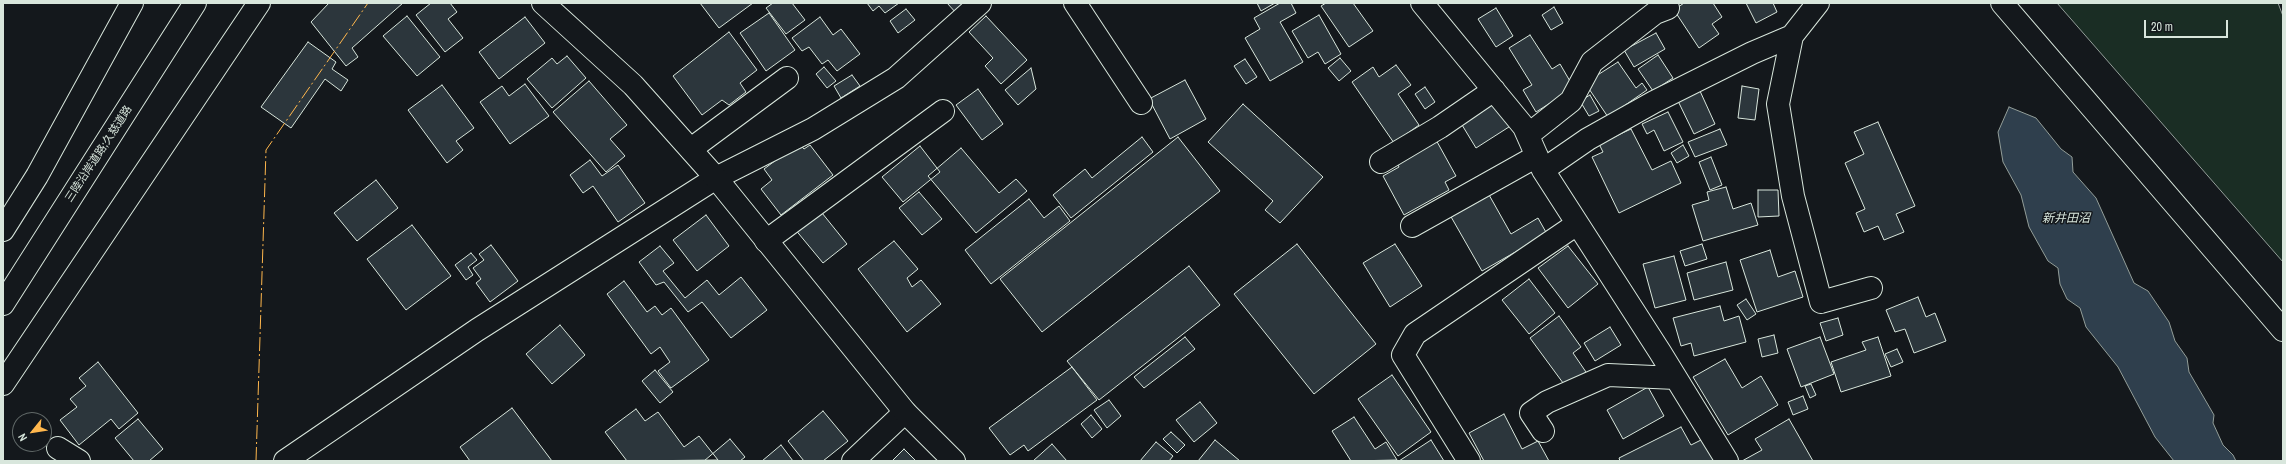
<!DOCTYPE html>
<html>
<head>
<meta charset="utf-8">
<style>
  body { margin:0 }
  #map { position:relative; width:2286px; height:464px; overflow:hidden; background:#14181c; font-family:"Archivo Narrow",sans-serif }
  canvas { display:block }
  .frame { position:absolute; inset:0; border:4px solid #d8e6dc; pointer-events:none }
  .north { position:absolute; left:12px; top:412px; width:40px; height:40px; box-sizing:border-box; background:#14181c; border:1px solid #626a69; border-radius:50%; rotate:240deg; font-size:11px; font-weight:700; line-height:16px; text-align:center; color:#d8e6dc }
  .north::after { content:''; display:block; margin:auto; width:14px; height:18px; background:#ffb74d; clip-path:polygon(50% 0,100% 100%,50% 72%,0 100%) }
  .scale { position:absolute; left:2144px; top:20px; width:84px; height:18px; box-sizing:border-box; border:2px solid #d8e6dc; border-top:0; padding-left:5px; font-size:12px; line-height:14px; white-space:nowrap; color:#d8e6dc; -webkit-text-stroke:3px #14181c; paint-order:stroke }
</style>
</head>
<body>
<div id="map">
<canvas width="2286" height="464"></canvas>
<div class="frame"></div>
<div class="north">N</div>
<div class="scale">20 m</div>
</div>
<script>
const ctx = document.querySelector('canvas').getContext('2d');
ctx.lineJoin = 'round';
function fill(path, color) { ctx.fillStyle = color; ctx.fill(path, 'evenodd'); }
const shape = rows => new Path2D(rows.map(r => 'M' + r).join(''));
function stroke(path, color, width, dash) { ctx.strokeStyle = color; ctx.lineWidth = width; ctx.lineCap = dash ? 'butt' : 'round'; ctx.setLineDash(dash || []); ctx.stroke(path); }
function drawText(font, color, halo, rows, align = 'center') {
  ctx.font = font + ' "Archivo Narrow","Noto Sans JP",sans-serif'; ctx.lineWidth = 3; ctx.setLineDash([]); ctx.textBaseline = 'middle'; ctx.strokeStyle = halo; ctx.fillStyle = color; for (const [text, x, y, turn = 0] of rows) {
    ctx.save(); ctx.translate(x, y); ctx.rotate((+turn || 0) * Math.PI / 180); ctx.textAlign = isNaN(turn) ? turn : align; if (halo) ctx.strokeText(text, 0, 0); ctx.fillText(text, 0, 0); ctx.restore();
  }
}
const green = shape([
  [2057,3,2278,3,2283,16,2283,262,2057,3]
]);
const water = shape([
  [2009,107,2036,118,2061,149,2072,157,2073,172,2096,198,2134,283,2148,291,2169,322,2175,341,2187,358,2189,372,2214,415,2213,423,2223,445,2233,455,2236,461,2174,461,2155,437,2118,367,2086,327,2080,308,2067,299,2060,284,2058,268,2048,261,2029,227,2021,195,2003,162,1998,132,2009,107]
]);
const building = shape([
  [329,3,403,3,352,48,358,57,346,66,311,22,329,3],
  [431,3,450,3,457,12,448,19,463,38,445,52,416,15,431,3],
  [700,3,753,3,719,28,700,3],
  [773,3,792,3,805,20,786,34,766,8,773,3],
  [867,3,899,3,885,13,879,6,873,11,867,3],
  [947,3,969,3,957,14,947,3],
  [1257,3,1275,3,1261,11,1257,3],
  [1280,3,1291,3,1296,13,1280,22,1303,62,1270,81,1245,38,1260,29,1254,18,1280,3],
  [1326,3,1353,3,1373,31,1349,47,1321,6,1326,3],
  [1684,3,1713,3,1722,17,1712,24,1719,34,1699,48,1674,10,1684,3],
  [1746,3,1773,3,1777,12,1756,23,1746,3],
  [1554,7,1563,23,1551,30,1542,15,1554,7],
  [1496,8,1513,36,1496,47,1478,19,1496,8],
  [906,9,915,20,898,33,890,21,906,9],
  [769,13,795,50,766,71,740,33,769,13],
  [1319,15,1341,54,1325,64,1318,52,1308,58,1292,31,1319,15],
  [407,16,440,57,417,76,383,36,407,16],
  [986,16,1027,60,1001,84,985,66,993,58,969,32,986,16],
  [525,17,545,43,499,79,479,52,525,17],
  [820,17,833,35,841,29,860,54,837,71,828,60,822,64,809,47,802,51,792,38,820,17],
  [729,32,757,70,740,83,746,92,729,105,722,100,702,115,673,76,729,32],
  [1656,33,1665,49,1634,67,1624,50,1656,33],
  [1530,35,1552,69,1560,64,1574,88,1536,112,1523,90,1532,85,1509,48,1530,35],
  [308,42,336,62,332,69,348,80,341,91,325,79,291,128,261,107,308,42],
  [1658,55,1673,78,1653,91,1638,69,1658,55],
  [567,56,586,78,552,108,527,79,552,58,557,64,567,56],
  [1340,58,1351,71,1339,81,1328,68,1340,58],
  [1245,59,1257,77,1246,84,1234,66,1245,59],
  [1618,62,1636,88,1642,83,1647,90,1608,117,1585,83,1618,62],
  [1396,65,1411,85,1398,94,1419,125,1394,143,1352,82,1373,67,1379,77,1396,65],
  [824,67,836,81,827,88,816,74,824,67],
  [1031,68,1036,89,1018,105,1005,90,1031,68],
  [852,75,860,86,841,98,834,86,852,75],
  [1185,80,1206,119,1170,139,1149,99,1185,80],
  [589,81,627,125,610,139,625,156,606,172,553,112,589,81],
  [525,84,549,116,510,144,480,102,502,86,509,96,525,84],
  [442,85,474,128,456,141,463,150,447,163,408,110,442,85],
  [1742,86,1759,89,1755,120,1738,118,1742,86],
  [1425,87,1435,102,1425,109,1415,94,1425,87],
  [978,89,1003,124,982,140,956,105,978,89],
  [1700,91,1715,124,1694,134,1678,101,1700,91],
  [1590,95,1599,111,1589,116,1580,101,1590,95],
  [1494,97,1512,125,1476,148,1459,120,1494,97],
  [1243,104,1323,177,1280,223,1265,210,1273,201,1208,142,1243,104],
  [1668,112,1683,142,1664,151,1654,130,1647,134,1642,124,1668,112],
  [1878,122,1915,206,1896,214,1904,232,1884,240,1878,226,1864,232,1856,213,1865,209,1845,163,1864,154,1854,132,1878,122],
  [1631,129,1652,170,1671,161,1681,183,1619,213,1592,157,1603,152,1599,144,1631,129],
  [1720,129,1727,145,1695,157,1688,142,1720,129],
  [1142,137,1153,152,1071,218,1053,195,1085,169,1092,178,1142,137],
  [1178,137,1220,191,1042,332,1000,279,1178,137],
  [1435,138,1456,176,1445,182,1449,190,1404,215,1383,176,1399,167,1395,159,1435,138],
  [799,143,804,149,810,145,833,175,781,215,761,189,772,180,764,169,799,143],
  [1683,145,1689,156,1677,163,1671,153,1683,145],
  [920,146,940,172,903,202,882,177,920,146],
  [961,148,999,193,1016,179,1027,191,976,233,928,176,961,148],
  [1711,157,1722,185,1710,190,1699,162,1711,157],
  [590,160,602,176,618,165,645,203,618,222,593,186,583,193,570,175,590,160],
  [376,180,398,208,357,241,334,213,376,180],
  [1726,187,1733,209,1751,203,1758,225,1703,241,1692,205,1709,200,1707,192,1726,187],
  [1758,190,1778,190,1779,216,1758,217,1758,190],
  [919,192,942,219,922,235,899,208,919,192],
  [1488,193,1511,234,1538,218,1547,234,1482,271,1450,215,1488,193],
  [1029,199,1044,218,1059,206,1070,221,991,284,965,250,1029,199],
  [818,208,847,244,823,263,794,228,818,208],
  [706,215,729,246,697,271,673,240,706,215],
  [412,225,451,276,406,310,367,259,412,225],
  [894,241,918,269,907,278,912,287,921,280,941,304,907,332,858,269,894,241],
  [1297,244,1376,344,1314,394,1234,294,1297,244],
  [1395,244,1422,286,1390,307,1363,263,1395,244],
  [1702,244,1707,259,1685,266,1680,251,1702,244],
  [491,245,518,281,490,302,476,283,481,279,473,268,484,260,479,254,491,245],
  [660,246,674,263,663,271,685,298,707,280,719,295,741,277,767,310,731,338,702,302,688,312,664,282,656,285,639,262,660,246],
  [1568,246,1598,284,1568,308,1538,268,1568,246],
  [1770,250,1778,277,1795,271,1803,297,1757,312,1740,260,1770,250],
  [471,253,477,260,468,267,473,275,466,280,455,265,471,253],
  [1674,256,1686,300,1655,308,1643,264,1674,256],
  [1726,262,1733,290,1694,300,1687,273,1726,262],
  [1189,266,1220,305,1099,400,1067,361,1189,266],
  [1529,279,1555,313,1529,334,1502,300,1529,279],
  [624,281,647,312,655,306,662,315,671,308,709,360,671,388,658,371,670,362,660,347,651,354,607,294,624,281],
  [1918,297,1926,317,1935,313,1946,341,1914,353,1905,329,1895,332,1886,310,1918,297],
  [1746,299,1756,314,1747,320,1737,305,1746,299],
  [1720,306,1724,321,1739,316,1746,342,1694,356,1691,343,1681,346,1673,318,1720,306],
  [1559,316,1581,347,1573,353,1586,372,1566,387,1530,338,1559,316],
  [1838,318,1843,335,1826,341,1820,323,1838,318],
  [560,325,585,355,552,384,526,354,560,325],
  [1610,327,1621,345,1595,361,1584,343,1610,327],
  [1774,335,1778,353,1762,357,1758,339,1774,335],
  [1185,337,1195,349,1144,388,1134,377,1185,337],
  [1820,337,1834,374,1801,387,1787,349,1820,337],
  [1878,337,1891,376,1841,392,1831,362,1866,350,1862,342,1878,337],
  [1897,349,1903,362,1891,367,1885,354,1897,349],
  [1725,359,1742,388,1761,376,1778,405,1728,435,1693,377,1725,359],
  [98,362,138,413,119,429,111,419,79,445,60,420,77,407,70,399,86,386,79,378,98,362],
  [1072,367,1097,400,1028,451,1024,445,1010,455,989,428,1072,367],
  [655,370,673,392,660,403,642,381,655,370],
  [1392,375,1431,432,1398,456,1358,399,1392,375],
  [1811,384,1816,395,1810,398,1805,386,1811,384],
  [1648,387,1664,416,1623,439,1607,410,1648,387],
  [1803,396,1808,409,1793,415,1788,402,1803,396],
  [1109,400,1121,416,1107,428,1094,410,1109,400],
  [1200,402,1217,423,1194,442,1176,420,1200,402],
  [512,408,552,461,470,461,460,447,512,408],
  [636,409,645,421,658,412,684,447,699,436,718,460,627,461,605,432,636,409],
  [823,411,848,441,823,461,804,461,788,441,823,411],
  [1504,414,1522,449,1538,441,1549,461,1484,461,1469,433,1504,414],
  [1091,415,1102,429,1092,438,1081,424,1091,415],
  [1354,417,1375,449,1386,442,1397,460,1351,461,1332,431,1354,417],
  [138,419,163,449,149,461,134,461,115,438,138,419],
  [1789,419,1813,461,1742,461,1762,450,1755,439,1789,419],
  [1681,427,1691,445,1707,437,1718,461,1620,461,1619,458,1681,427],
  [1171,432,1185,445,1177,453,1163,439,1171,432],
  [730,439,745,457,740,461,704,461,730,439],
  [1215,440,1240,461,1198,461,1215,440],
  [1431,440,1444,461,1399,461,1431,440],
  [1156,442,1173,456,1169,461,1140,461,1156,442],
  [1052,444,1067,461,1033,461,1052,444],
  [781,445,793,461,762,461,781,445],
  [904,449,916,461,892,461,904,449]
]);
const minor = shape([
  [1075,3,1141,103],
  [1422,3,1524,127,1543,170,1660,352,1727,461],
  [2002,3,2283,330],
  [1792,36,1778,104,1793,196,1821,302,1871,288],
  [1528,135,1571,101,1592,62,1655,13,1668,8],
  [691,149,787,78],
  [1381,162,1440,127,1494,90],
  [1543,170,1588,139,1654,102,1752,53,1792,36,1818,3],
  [1412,226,1537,156],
  [766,241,943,111],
  [1543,431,1531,413,1547,402,1608,375,1676,378],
  [58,448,79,461],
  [285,461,477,330,716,178,813,129,896,78,980,3],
  [853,461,905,412],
  [1469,461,1403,355,1415,334,1577,224]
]);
const tertiary = shape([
  [543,3,633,85,716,178,905,412,954,461]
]);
const motorway = shape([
  [3,230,37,176,132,3],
  [3,304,195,3],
  [3,384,259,3]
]);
const power = shape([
  [256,461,266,150,368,3]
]);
const streetNames = [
  ["三陸沿岸道路;久慈道路",99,154,-57]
];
const waterNames = [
  ["新井田沼",2066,219]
];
fill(green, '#1a2d24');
stroke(green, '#939e99', 1);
fill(water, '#2f3f4d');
stroke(water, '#939e99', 1);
fill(building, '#2c363c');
stroke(building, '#d8e6dc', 1);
stroke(minor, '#d8e6dc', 24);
stroke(tertiary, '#d8e6dc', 24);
stroke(motorway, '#d8e6dc', 24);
stroke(minor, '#14181c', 22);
stroke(tertiary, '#14181c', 22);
stroke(motorway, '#14181c', 22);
stroke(power, '#ffb74d', 1, [14, 3, 2, 3]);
drawText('11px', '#d8e6dc', '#14181c', streetNames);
drawText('italic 12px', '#d8e6dc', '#14181c', waterNames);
</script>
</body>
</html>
